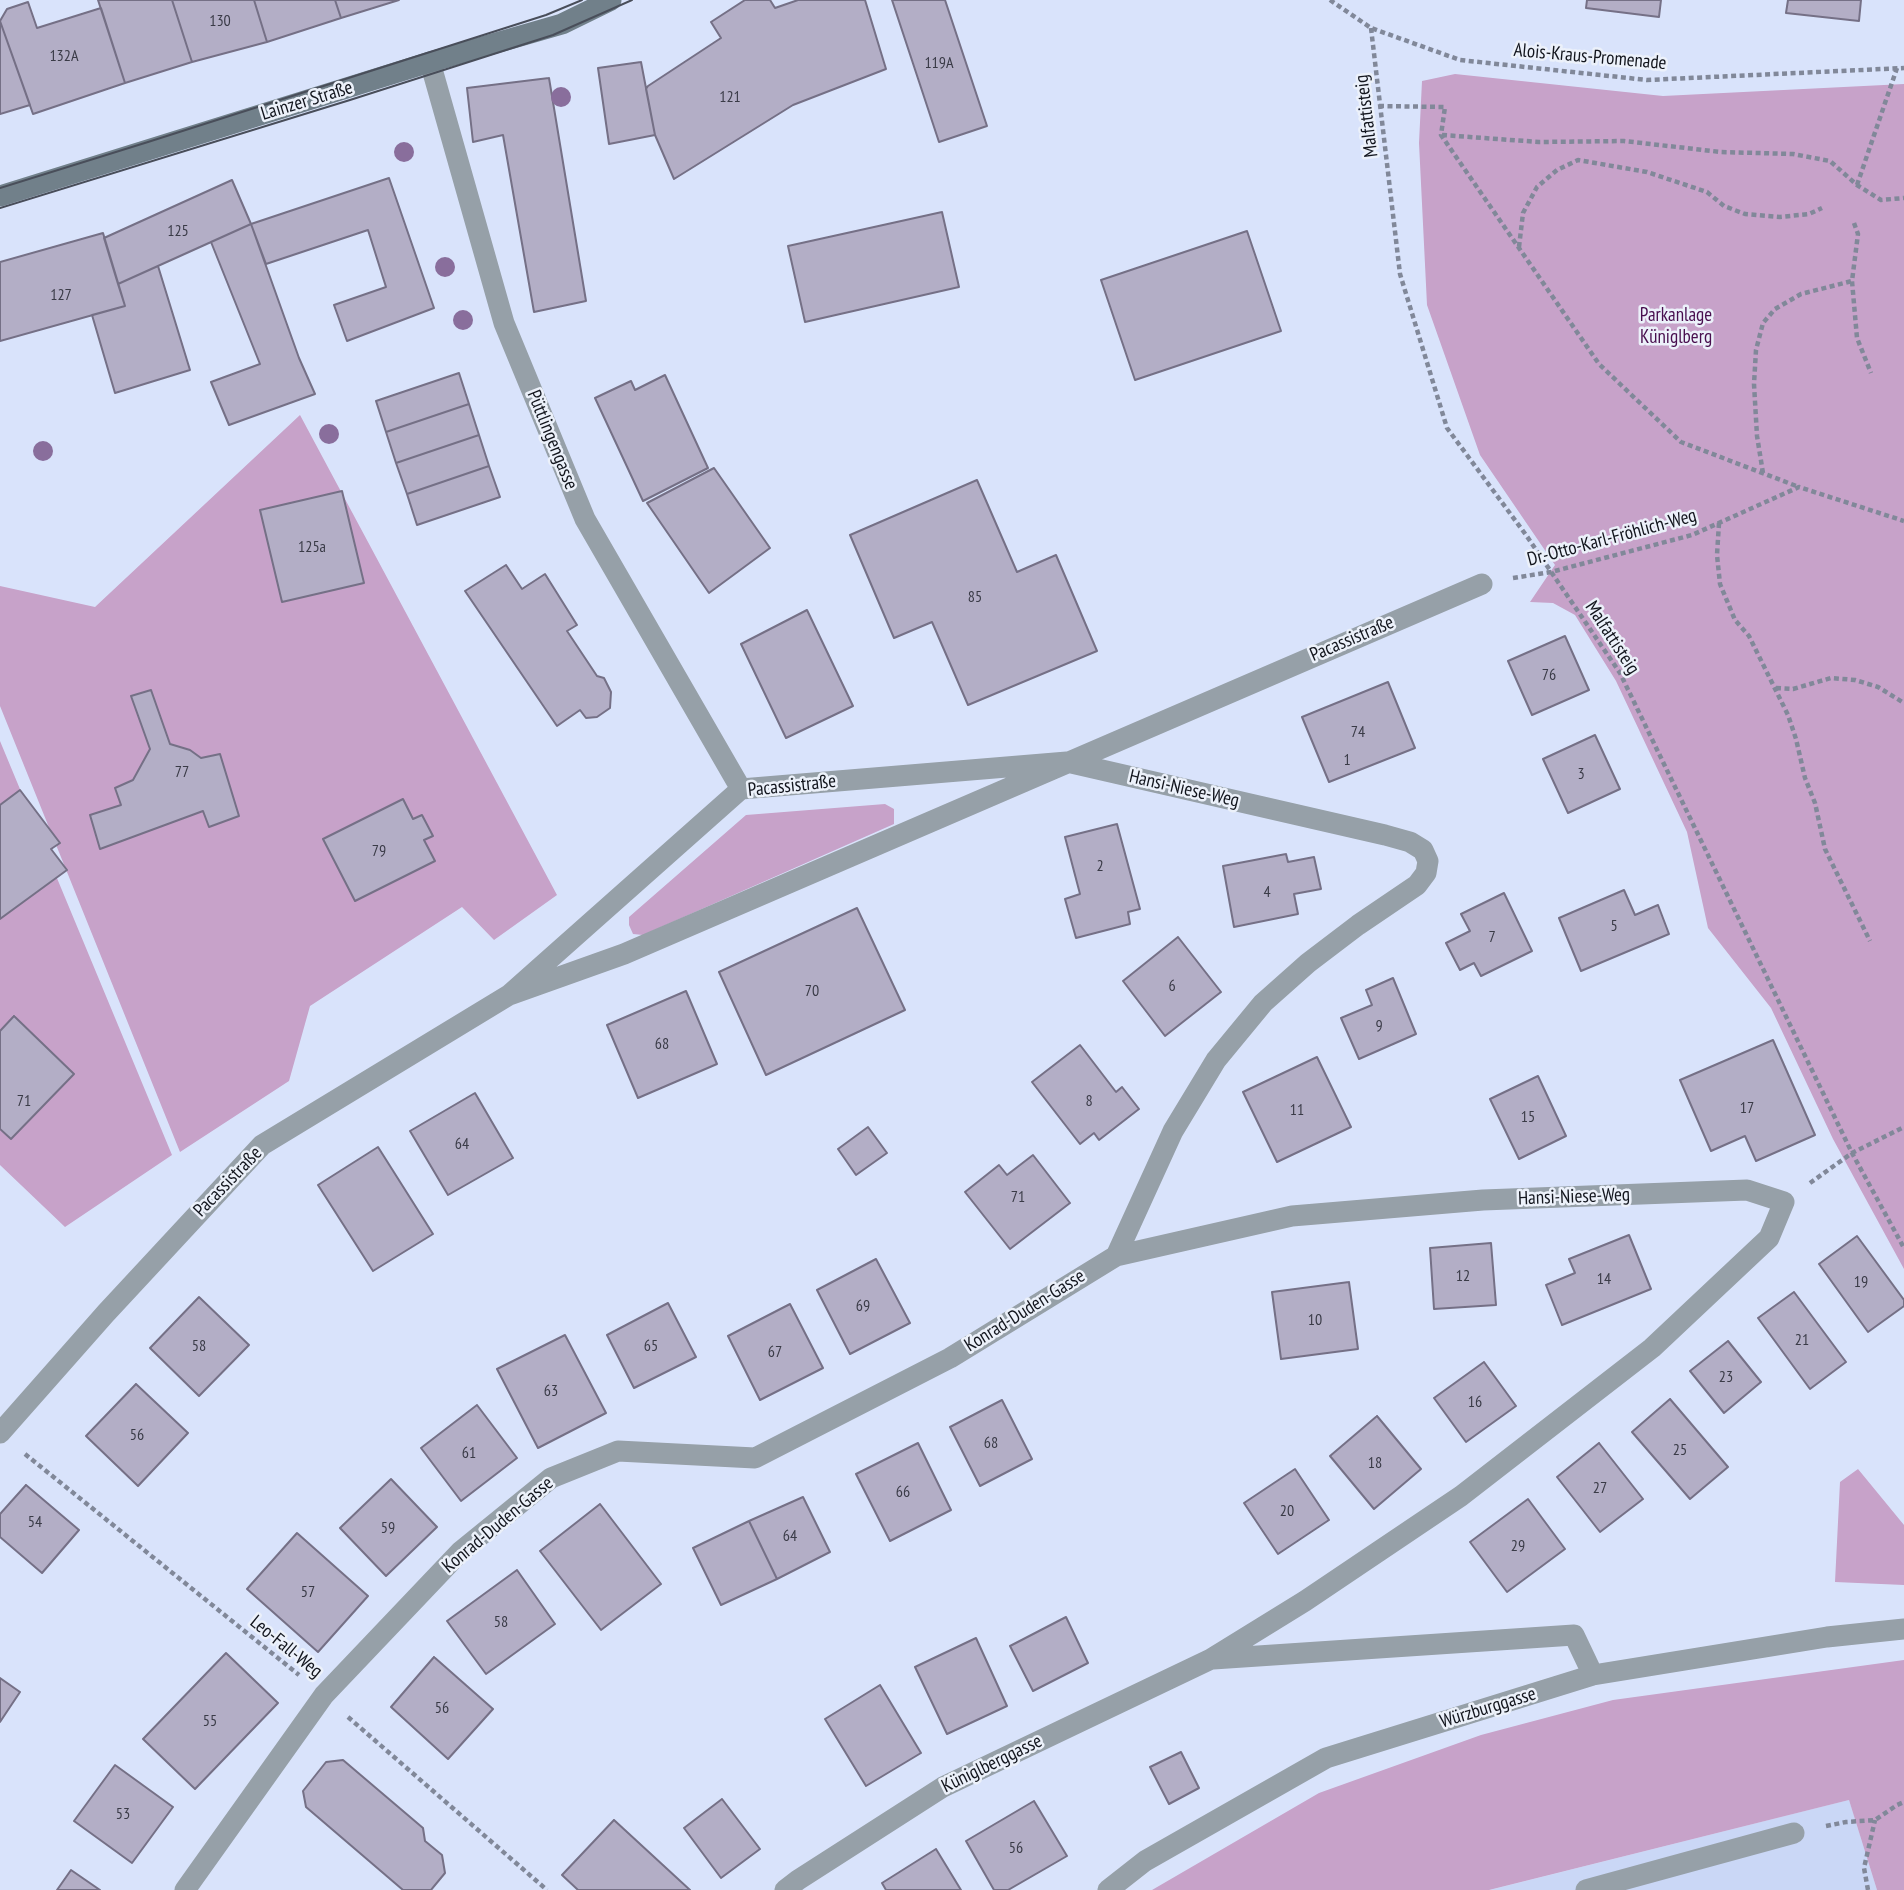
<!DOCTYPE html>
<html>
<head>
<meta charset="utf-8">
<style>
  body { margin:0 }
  canvas { display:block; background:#d9e3fb }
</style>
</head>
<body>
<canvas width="1904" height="1890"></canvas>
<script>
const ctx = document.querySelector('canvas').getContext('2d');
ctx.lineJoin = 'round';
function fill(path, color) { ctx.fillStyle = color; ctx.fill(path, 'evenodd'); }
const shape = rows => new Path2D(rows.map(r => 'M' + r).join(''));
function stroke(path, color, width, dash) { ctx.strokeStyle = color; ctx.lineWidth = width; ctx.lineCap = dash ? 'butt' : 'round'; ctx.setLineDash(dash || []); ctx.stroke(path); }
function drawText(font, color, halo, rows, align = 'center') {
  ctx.font = font + ' "PT Sans Narrow",sans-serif'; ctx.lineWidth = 5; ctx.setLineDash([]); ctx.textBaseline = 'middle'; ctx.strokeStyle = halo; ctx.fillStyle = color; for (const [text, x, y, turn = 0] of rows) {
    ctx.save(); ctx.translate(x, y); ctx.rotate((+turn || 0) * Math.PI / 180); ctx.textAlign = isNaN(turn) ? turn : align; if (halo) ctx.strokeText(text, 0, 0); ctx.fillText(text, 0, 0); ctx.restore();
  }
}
const built = shape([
  [1849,1800,1877,1890,1490,1890]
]);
const green = shape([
  [1455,74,1663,96,1904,84,1904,1269,1833,1139,1771,1008,1708,928,1687,832,1616,681,1575,615,1553,603,1530,602,1555,565,1480,455,1427,305,1419,143,1422,81],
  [300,415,557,895,494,940,462,907,310,1006,289,1081,180,1152,0,706,0,586,95,607],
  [0,741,172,1155,65,1227,0,1165],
  [885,804,894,809,894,824,643,935,633,934,629,925,629,917,746,815],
  [1858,1469,1904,1525,1904,1585,1835,1582,1840,1482],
  [1904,1660,1904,1890,1877,1890,1849,1800,1489,1890,1152,1890,1319,1793,1481,1735,1613,1700]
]);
const building = shape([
  [98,0,172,0,192,62,125,83,98,0],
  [172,0,254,0,267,42,192,62,172,0],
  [254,0,335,0,341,18,267,42,254,0],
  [335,0,399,0,341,18,335,0],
  [745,0,770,0,775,8,798,0,865,0,886,69,793,105,674,179,655,135,646,89,648,86,721,38,711,22,745,0],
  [892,0,945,0,987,126,939,142,892,0],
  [1587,0,1661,0,1659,17,1586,8,1587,0],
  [1788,0,1861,0,1859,21,1786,13,1788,0],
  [28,2,37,28,101,8,125,83,33,114,0,21,7,9,28,2],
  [0,21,30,105,0,114,0,21],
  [641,62,655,135,609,144,598,68,641,62],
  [549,78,586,301,534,312,503,135,473,142,467,88,549,78],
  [389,178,434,308,347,341,334,305,386,287,368,230,266,264,251,224,389,178],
  [232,180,251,224,118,284,104,238,232,180],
  [942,212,959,287,805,322,788,246,942,212],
  [251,224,299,358,315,394,229,425,211,382,260,364,211,242,251,224],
  [1247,231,1281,331,1135,380,1101,280,1247,231],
  [103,233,125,306,0,341,0,262,103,233],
  [158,266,190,370,115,393,92,315,125,306,118,284,158,266],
  [459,373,469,404,386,432,376,401,459,373],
  [665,375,708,468,643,501,595,398,631,381,635,390,665,375],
  [469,404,479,435,396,463,386,432,469,404],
  [479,435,489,466,407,494,396,463,479,435],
  [489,466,500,497,417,525,407,494,489,466],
  [714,468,770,548,709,593,647,503,714,468],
  [977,480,1017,572,1056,555,1097,651,968,705,932,622,894,638,850,535,977,480],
  [342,491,364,583,282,602,260,510,342,491],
  [506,565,522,589,545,574,577,625,567,631,597,676,604,678,611,692,610,708,597,717,586,718,580,710,557,726,465,591,506,565],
  [807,610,853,706,786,738,741,644,807,610],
  [1565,636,1589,690,1532,715,1508,661,1565,636],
  [1388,682,1415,748,1329,782,1302,717,1388,682],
  [151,690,170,744,190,750,201,758,220,754,239,816,209,827,203,811,100,849,90,815,121,805,115,788,133,780,150,749,131,696,151,690],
  [1595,735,1620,789,1568,813,1543,759,1595,735],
  [20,790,60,843,51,849,67,870,0,919,0,805,20,790],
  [403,799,413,819,422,815,433,836,424,840,435,861,355,901,323,839,403,799],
  [1117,824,1140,909,1128,912,1130,924,1076,938,1065,899,1080,894,1065,837,1117,824],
  [1286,854,1288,862,1314,857,1321,889,1294,894,1298,914,1234,927,1223,866,1286,854],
  [1624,890,1635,915,1658,905,1669,934,1581,971,1559,918,1624,890],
  [1504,893,1532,951,1481,976,1474,963,1460,970,1446,943,1470,931,1461,914,1504,893],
  [857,908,905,1010,766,1075,719,972,857,908],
  [1178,937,1221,992,1165,1036,1123,981,1178,937],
  [1393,978,1416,1034,1359,1059,1341,1018,1372,1005,1366,990,1393,978],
  [686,991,717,1064,638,1098,607,1025,686,991],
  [14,1016,74,1074,11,1139,0,1129,0,1031,14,1016],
  [1773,1040,1815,1135,1756,1161,1745,1136,1711,1151,1680,1080,1773,1040],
  [1080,1045,1116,1092,1122,1087,1139,1109,1099,1140,1094,1133,1080,1144,1032,1082,1080,1045],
  [1317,1057,1351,1127,1277,1162,1243,1092,1317,1057],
  [1538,1076,1566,1136,1519,1159,1490,1099,1538,1076],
  [475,1093,513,1158,448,1195,410,1131,475,1093],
  [868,1127,887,1153,856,1175,838,1149,868,1127],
  [378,1147,433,1234,373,1271,318,1185,378,1147],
  [1033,1155,1070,1203,1010,1249,965,1192,999,1165,1007,1175,1033,1155],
  [1629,1235,1651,1289,1562,1325,1546,1285,1575,1273,1569,1259,1629,1235],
  [1857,1236,1904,1300,1904,1306,1868,1332,1819,1264,1857,1236],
  [1491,1243,1496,1305,1434,1309,1430,1248,1491,1243],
  [876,1259,910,1323,850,1354,817,1290,876,1259],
  [1349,1282,1358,1349,1281,1359,1272,1292,1349,1282],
  [1794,1292,1846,1362,1810,1389,1758,1318,1794,1292],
  [199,1297,249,1345,199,1396,150,1348,199,1297],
  [668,1303,696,1357,634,1388,607,1335,668,1303],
  [790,1304,823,1368,760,1400,728,1336,790,1304],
  [565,1335,606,1413,538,1448,497,1369,565,1335],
  [1728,1341,1761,1382,1724,1413,1690,1371,1728,1341],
  [1484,1362,1516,1406,1466,1442,1434,1398,1484,1362],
  [136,1384,188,1433,138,1486,86,1436,136,1384],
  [1670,1399,1728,1467,1690,1499,1632,1432,1670,1399],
  [1002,1400,1032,1459,980,1486,950,1427,1002,1400],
  [477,1405,517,1458,461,1501,421,1448,477,1405],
  [1377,1416,1421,1469,1374,1509,1330,1456,1377,1416],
  [918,1443,951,1510,890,1541,856,1474,918,1443],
  [1599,1443,1643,1499,1600,1532,1557,1477,1599,1443],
  [1295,1469,1329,1520,1278,1554,1244,1503,1295,1469],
  [391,1479,437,1527,386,1576,340,1528,391,1479],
  [26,1485,79,1530,42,1573,0,1537,0,1514,26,1485],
  [803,1497,830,1552,777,1579,749,1521,803,1497],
  [1528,1499,1565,1549,1507,1592,1470,1542,1528,1499],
  [600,1504,661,1584,601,1630,540,1551,600,1504],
  [749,1521,777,1579,721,1605,693,1548,749,1521],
  [297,1533,368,1596,318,1652,247,1589,297,1533],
  [517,1570,555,1624,486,1674,447,1621,517,1570],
  [1066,1617,1088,1663,1033,1691,1010,1646,1066,1617],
  [976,1638,1007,1706,947,1734,915,1667,976,1638],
  [226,1653,278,1703,195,1789,143,1739,226,1653],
  [434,1657,493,1709,448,1759,391,1707,434,1657],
  [0,1678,20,1692,0,1722,0,1678],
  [880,1685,921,1753,866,1786,825,1719,880,1685],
  [1181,1752,1199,1788,1169,1804,1150,1767,1181,1752],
  [343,1760,423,1828,425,1841,442,1855,445,1873,431,1890,403,1890,306,1807,303,1791,326,1762,343,1760],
  [115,1765,173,1807,132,1863,74,1821,115,1765],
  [722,1799,760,1849,721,1878,684,1828,722,1799],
  [1034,1801,1067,1856,1008,1890,994,1890,966,1841,1034,1801],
  [614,1820,690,1890,578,1890,562,1875,614,1820],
  [936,1849,961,1890,886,1890,882,1883,936,1849],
  [71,1870,100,1890,57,1890,71,1870]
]);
const path = shape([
  [1330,0,1371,28,1460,60,1647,80,1904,68],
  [1371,28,1400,274,1447,428,1526,535,1620,673,1852,1153,1904,1248],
  [1379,106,1445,107,1441,135,1599,364,1681,442,1799,487],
  [1442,135,1539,142,1624,141,1721,152,1793,154,1830,161,1857,185,1881,200,1904,198],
  [1857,185,1897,68],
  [1854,223,1858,234,1852,281,1857,338,1871,373],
  [1519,247,1523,213,1537,187,1557,170,1578,160,1647,172,1707,192,1724,206,1745,214,1780,217,1809,214,1822,208],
  [1763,473,1757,436,1754,384,1756,350,1763,323,1775,309,1801,294,1852,281],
  [1719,523,1717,555,1720,584,1735,620,1749,636,1788,715,1796,739,1805,778,1815,803,1825,849,1870,941],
  [1513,578,1551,572,1692,535,1799,487,1904,521],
  [1776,688,1793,689,1831,678,1855,680,1878,687,1904,703],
  [1810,1183,1852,1153,1904,1127],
  [25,1454,299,1675],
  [348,1717,547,1890],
  [1826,1826,1846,1822,1875,1820,1897,1805,1904,1802],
  [1868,1890,1864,1868,1875,1820]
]);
const lane = shape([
  [1586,1890,1794,1833]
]);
const street = shape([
  [430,62,504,323,585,519,741,789],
  [509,995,741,789,1067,762,1385,835,1410,842,1423,850,1428,861,1426,873,1417,885,1358,925,1308,963,1263,1003,1216,1060,1173,1131,1116,1256,1292,1216,1483,1200,1747,1190,1784,1202,1769,1238,1652,1348,1461,1496,1305,1601,1211,1659,943,1787,798,1880,785,1890],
  [0,1433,106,1313,262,1145,509,995,624,954,1482,584],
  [1213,1659,1574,1635,1593,1675],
  [185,1890,324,1695,460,1552,551,1478,618,1451,755,1458,950,1358,1116,1256],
  [1108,1890,1145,1861,1326,1758,1593,1675,1827,1637,1904,1629]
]);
const secondary = shape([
  [0,196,430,62,562,24,611,0]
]);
const tram = shape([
  [0,188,148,142,546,15,582,0],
  [0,208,350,100,553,35,632,0]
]);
const trees = [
  [561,97],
  [404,152],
  [445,267],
  [463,320],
  [329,434],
  [43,451]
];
const numberNames = [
  ["130",220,21],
  ["132A",64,56],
  ["119A",939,63],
  ["121",730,97],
  ["125",178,231],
  ["127",61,295],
  ["125a",312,547],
  ["85",975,597],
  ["76",1549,675],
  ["74",1358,732],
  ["1",1347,760],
  ["77",182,772],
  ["3",1581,774],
  ["79",379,851],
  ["2",1100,866],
  ["4",1267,892],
  ["5",1614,926],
  ["7",1492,937],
  ["6",1172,986],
  ["70",812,991],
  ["9",1379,1026],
  ["68",662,1044],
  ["71",24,1101],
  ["8",1089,1101],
  ["17",1747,1108],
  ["11",1297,1110],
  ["15",1528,1117],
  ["64",462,1144],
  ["71",1018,1197],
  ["12",1463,1276],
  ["14",1604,1279],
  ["19",1861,1282],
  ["69",863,1306],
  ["10",1315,1320],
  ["21",1802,1340],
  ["58",199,1346],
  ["65",651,1346],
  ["67",775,1352],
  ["23",1726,1377],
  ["63",551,1391],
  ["16",1475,1402],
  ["56",137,1435],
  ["68",991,1443],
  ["25",1680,1450],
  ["61",469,1453],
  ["18",1375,1463],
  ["27",1600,1488],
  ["66",903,1492],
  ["20",1287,1511],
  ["54",35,1522],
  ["59",388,1528],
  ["64",790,1536],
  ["29",1518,1546],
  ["57",308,1592],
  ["58",501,1622],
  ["56",442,1708],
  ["55",210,1721],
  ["53",123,1814],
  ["56",1016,1848]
];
const streetNames = [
  ["Alois-Kraus-Promenade",1590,57,5],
  ["Lainzer Straße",307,101,-17],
  ["Malfattisteig",1367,116,-97],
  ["Püttlingengasse",552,440,68],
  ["Dr.-Otto-Karl-Fröhlich-Weg",1612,538,-15],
  ["Malfattisteig",1612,638,57],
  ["Pacassistraße",1352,639,-23],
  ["Pacassistraße",792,786,-6],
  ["Hansi-Niese-Weg",1184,789,13],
  ["Pacassistraße",228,1182,-46],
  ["Hansi-Niese-Weg",1574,1197,-2],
  ["Konrad-Duden-Gasse",1025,1311,-32],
  ["Konrad-Duden-Gasse",498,1525,-40],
  ["Leo-Fall-Weg",286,1647,39],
  ["Würzburggasse",1488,1708,-17],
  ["Küniglberggasse",992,1764,-26]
];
const parkNames = [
  ["Parkanlage",1676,316],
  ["Küniglberg",1676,338]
];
fill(built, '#cad7f6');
fill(green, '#c7a2c9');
fill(building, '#b3aec6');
stroke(building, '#757086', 2);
stroke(path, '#818899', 4.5, [5, 3.5]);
stroke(lane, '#96a0a8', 21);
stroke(street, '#96a0a8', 21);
stroke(secondary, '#71808a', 21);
stroke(tram, '#494e5a', 2);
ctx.fillStyle = '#896e9c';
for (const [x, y] of trees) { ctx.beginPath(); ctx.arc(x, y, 10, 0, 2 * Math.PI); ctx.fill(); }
drawText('16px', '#3a3b47', null, numberNames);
drawText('19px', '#12151d', '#ecf1fa', streetNames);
drawText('19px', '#480e4e', '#ecf1fa', parkNames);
</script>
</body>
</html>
